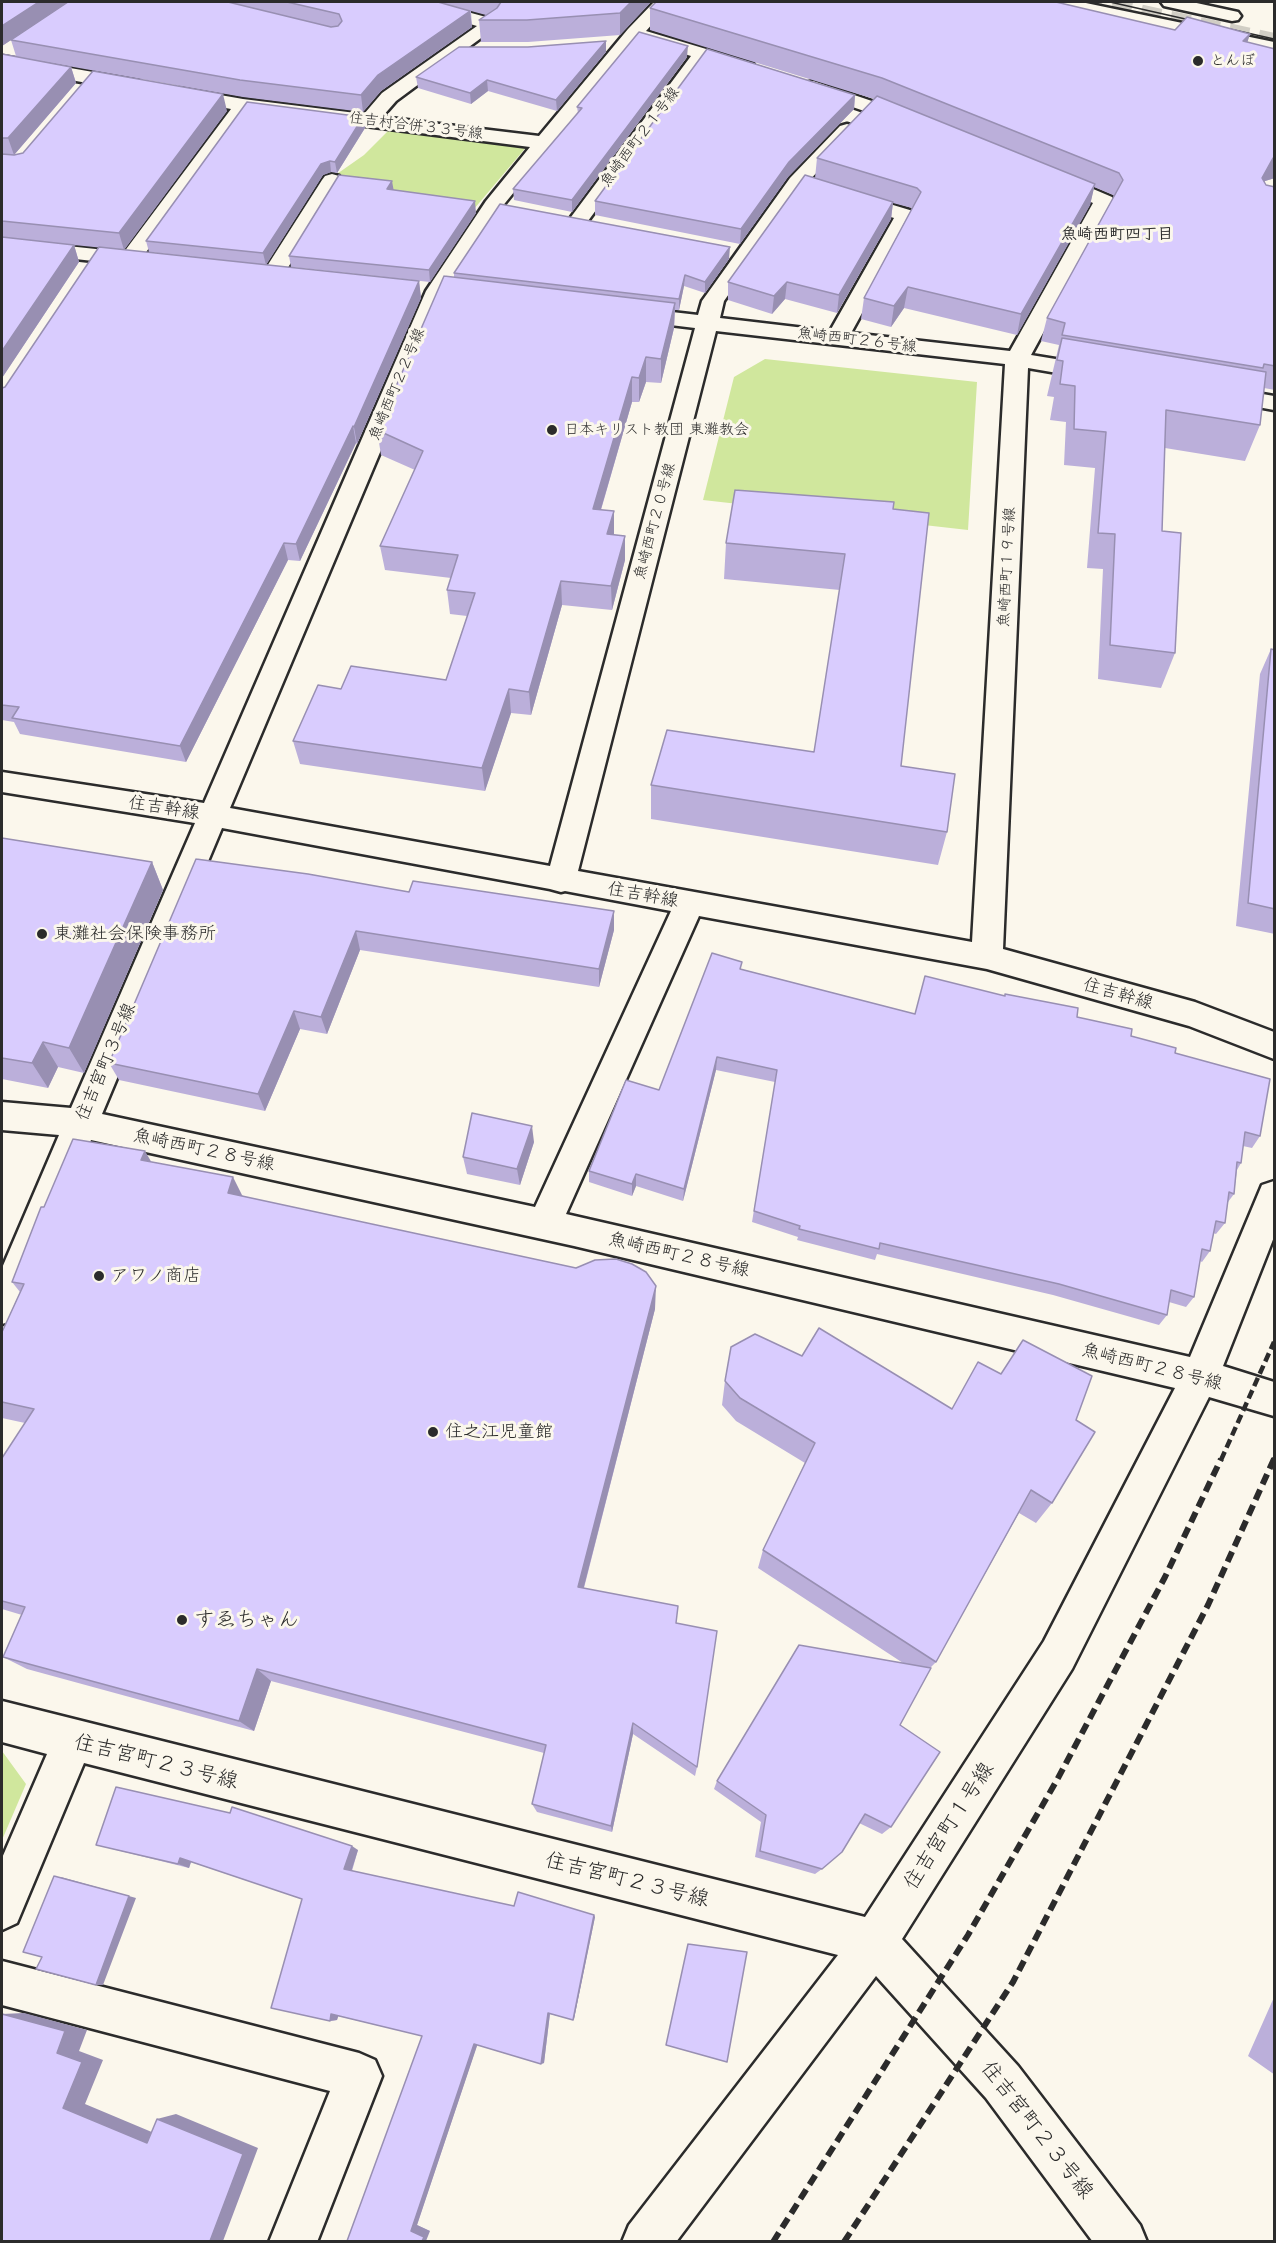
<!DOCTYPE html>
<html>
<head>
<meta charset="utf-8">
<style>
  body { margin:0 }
  #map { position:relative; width:1276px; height:2243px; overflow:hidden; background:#fbf7ec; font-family:"Comic Neue",sans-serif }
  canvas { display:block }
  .frame { position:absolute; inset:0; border:3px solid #2b2b2b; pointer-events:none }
</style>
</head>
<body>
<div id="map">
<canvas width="1276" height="2243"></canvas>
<div class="frame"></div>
</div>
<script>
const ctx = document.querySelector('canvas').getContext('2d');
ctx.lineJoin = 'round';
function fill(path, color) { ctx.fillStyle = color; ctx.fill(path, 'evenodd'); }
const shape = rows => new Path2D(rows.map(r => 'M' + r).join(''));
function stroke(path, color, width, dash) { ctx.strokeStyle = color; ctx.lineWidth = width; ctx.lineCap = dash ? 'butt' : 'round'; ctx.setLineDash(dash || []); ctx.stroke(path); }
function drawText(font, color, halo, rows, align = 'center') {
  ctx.font = font + ' "Comic Neue","Klee One",sans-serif'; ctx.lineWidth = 6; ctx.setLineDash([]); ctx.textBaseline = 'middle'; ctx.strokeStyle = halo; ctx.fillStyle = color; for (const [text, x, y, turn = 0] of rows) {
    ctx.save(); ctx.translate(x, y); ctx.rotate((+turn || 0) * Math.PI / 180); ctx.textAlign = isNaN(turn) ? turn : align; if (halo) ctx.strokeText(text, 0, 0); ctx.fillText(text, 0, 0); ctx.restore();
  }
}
const green = shape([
  [389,130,501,143,528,145,474,209,334,176,364,155],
  [765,359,977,382,968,530,703,500,734,377],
  [2,1751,26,1784,2,1840]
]);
const minorTunnel = shape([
  [1082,2,1274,43]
]);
const minor = shape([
  [404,2,431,2,497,20,500,24,396,101,382,117,539,136,628,29,654,2,672,2,646,31,753,63,755,67,753,71,746,73,706,61,585,225,578,227,571,225,568,221,571,217,691,56,638,40,501,208,448,291,230,808,550,866,695,328,621,319,618,314,621,309,629,307,698,315,702,301,790,178,840,126,847,124,854,126,857,130,804,186,724,301,720,318,830,331,894,218,843,202,840,198,843,194,850,192,913,211,916,215,851,333,1010,351,1093,203,1044,182,1041,178,1044,174,1058,174,1112,197,1115,201,1031,355,1098,366,1106,368,1109,373,1106,378,1098,380,1028,368,1003,949,1195,1002,1274,1032,1274,1059,1189,1026,987,969,699,916,566,1214,1190,1357,1262,1185,1274,1181,1274,1237,1223,1366,1274,1382,1274,1416,1209,1397,1072,1669,902,1939,1018,2066,1140,2225,1147,2242,1093,2242,986,2098,876,1976,676,2242,622,2242,629,2225,838,1955,84,1763,17,1923,2,1930,2,1858,47,1754,2,1742,2,1701,865,1917,1044,1641,1175,1388,574,1246,91,1140,15,1320,2,1324,2,1268,59,1135,2,1130,2,1102,71,1108,195,823,2,792,2,772,204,803,426,291,486,201,530,147,248,111,144,255,150,260,147,265,139,266,2,251,2,239,124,252,231,109,173,98,170,94,173,90,180,88,243,99,364,114,382,93,477,26,407,6,404,2],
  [716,331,1005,364,972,942,578,871,716,331],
  [222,828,550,889,561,892,565,891,671,911,535,1207,102,1114,222,828],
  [1049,2,1081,2,1274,42,1274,53,1058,7,1052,6,1049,2],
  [1161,2,1192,2,1238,12,1241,16,1238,20,1232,21,1164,6,1161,2],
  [2,56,133,79,140,81,142,85,140,89,133,91,2,68,2,56],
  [813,81,916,116,919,120,916,124,902,124,806,91,803,87,806,83,813,81],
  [332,174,339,176,342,180,284,274,281,279,273,280,265,279,262,274,322,180,325,176,332,174],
  [1217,386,1274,396,1274,410,1209,398,1205,393,1209,388,1217,386],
  [2,1961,359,2053,375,2060,382,2076,317,2242,269,2242,330,2091,2,2005,2,1961]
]);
const tram = shape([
  [1110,2,1274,39]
]);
const railFar1 = shape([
  [1221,1460,1274,1342],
  [1273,1460,1274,1458]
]);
const rail = shape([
  [773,2242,968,1935,1057,1780,1165,1577,1221,1459],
  [844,2242,1013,1982,1208,1605,1274,1459]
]);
const wall = shape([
  [2,2,651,2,620,35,528,42,481,42,479,20,486,15,471,11,472,27,381,91,363,112,243,97,34,60,71,67,76,83,14,155,5,154,14,155,227,111,124,250,44,242,74,245,79,262,2,378,2,54,16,56,11,40,47,16,2,46],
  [650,8,1175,30,1250,34,1247,42,1275,49,1275,178,1265,181,1264,182,1266,185,1275,187,1275,390,1264,388,1260,425,1245,461,1165,448,1162,531,1175,653,1161,688,1098,679,1103,569,1087,568,1095,468,1064,465,1066,422,1050,420,1054,397,1047,396,1059,345,1041,341,1047,318,1114,196,1113,195,1094,187,1090,205,1017,335,904,308,891,327,861,319,864,298,912,208,893,203,891,219,837,313,785,299,772,314,728,300,728,282,815,178,817,158,874,99,650,30],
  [606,41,606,52,557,111,488,91,471,104,418,88,416,77,528,47],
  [687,57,572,212,514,200,513,189,578,113,577,107],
  [855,95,854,109,788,177,740,244,595,215,595,201],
  [363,117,365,128,337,173,331,172,323,175,266,265,149,252,146,241],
  [393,190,476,213,430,282,291,267,289,256],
  [729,259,705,293,684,286,679,310,675,310,674,328,661,383,646,382,639,402,632,402,601,510,614,535,625,536,625,560,612,610,562,605,531,715,511,713,485,791,300,764,293,741,341,689,446,680,467,616,450,614,447,590,451,578,385,570,380,546,415,470,381,455,377,430,454,277,454,273],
  [419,281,421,298,357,444,356,443,300,561,288,560,186,762,20,734,14,722,2,720,2,388],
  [893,509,901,766,947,832,938,865,651,819,651,785,814,752,840,590,724,579,726,543],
  [1275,628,1275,934,1236,926,1260,674,1271,649,1273,650],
  [2,838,152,862,163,890,84,1073,58,1067,48,1088,2,1079],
  [409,892,614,911,614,930,599,987,360,950,327,1034,300,1029,265,1111,119,1080,109,1063],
  [741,969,915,1014,1077,1017,1131,1036,1175,1053,1260,1136,1252,1148,1243,1146,1241,1163,1237,1170,1234,1194,1228,1202,1225,1223,1216,1234,1213,1233,1210,1251,1202,1262,1200,1261,1194,1297,1186,1307,1169,1302,1167,1315,1159,1325,1053,1295,877,1254,875,1260,797,1240,798,1237,752,1222,775,1082,716,1070,683,1201,636,1186,632,1196,589,1182,589,1171,659,1090],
  [534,1142,520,1185,467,1174,463,1157],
  [152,1162,243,1196,655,1309,584,1588,676,1623,697,1767,695,1776,633,1734,612,1832,537,1812,532,1804,544,1753,271,1681,254,1731,27,1669,3,1657,22,1615,2,1609,2,1458,25,1423,2,1418,2,1332,20,1292,12,1282,44,1207],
  [802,1356,952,1409,1076,1420,1052,1503,1036,1523,1019,1513,936,1662,930,1668,900,1725,891,1827,882,1834,859,1823,822,1869,815,1874,755,1857,761,1822,714,1789,717,1781,903,1663,758,1568,763,1550,805,1463,736,1421,722,1405,725,1381],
  [96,1845,358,1850,352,1871,514,1906,595,1917,574,2019,573,2020,550,2014,544,2063,541,2064,477,2045,417,2225,430,2231,347,2241,422,2036,338,2016,337,2020,330,2021,302,1899,191,1862,189,1868],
  [1275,1995,1275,2075,1248,2056]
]);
const shadedWall = shape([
  [39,2,69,2,2,46,2,26],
  [631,2,651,2,620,35,620,13],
  [470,11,472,27,381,91,363,112,361,95,378,75],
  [1250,34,1243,56,1243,41],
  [606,41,606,52,557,111,556,100],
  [688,46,687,57,572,212,572,200],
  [71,67,76,83,14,155,8,138],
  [487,80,488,91,471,104,470,93],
  [223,94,227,111,124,250,119,233],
  [855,95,854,109,788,177,740,244,741,229,789,162],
  [363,117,365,128,337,173,335,162],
  [1273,158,1275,158,1275,178,1265,181,1254,200,1262,178],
  [330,161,331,172,323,175,266,265,263,253,321,164],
  [392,181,394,192,387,189],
  [1095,184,1090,205,1017,335,1021,314],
  [475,201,476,213,430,282,429,270],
  [893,202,891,219,837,313,839,295],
  [74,245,79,262,2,378,2,351],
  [730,247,729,259,705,293,705,282],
  [685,275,684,286,679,310,679,299],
  [419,281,421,298,357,444,354,427],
  [787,282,785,299,772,314,774,296],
  [908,287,904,308,891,327,894,306],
  [675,303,674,328,661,383,661,359],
  [646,357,646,382,639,402,639,378],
  [632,377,632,402,594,533,593,509],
  [353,426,356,443,300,561,296,544],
  [614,511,614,536,607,534],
  [625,536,625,560,612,610,611,586],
  [284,543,288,560,186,762,180,746],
  [561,581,562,605,531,715,529,692],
  [509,689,511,713,485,791,482,768],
  [152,862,163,890,84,1073,69,1048],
  [614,911,614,930,599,987,599,969],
  [356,931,360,950,327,1034,321,1017],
  [294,1011,300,1029,265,1111,258,1094],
  [43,1042,58,1067,48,1088,32,1063],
  [717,1057,716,1070,683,1201,684,1189],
  [532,1126,534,1142,520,1185,517,1169],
  [145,1151,160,1177,141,1160],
  [636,1174,636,1186,632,1196,632,1184],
  [233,1177,246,1203,228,1193],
  [656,1286,655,1309,580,1602,578,1587],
  [257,1669,271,1681,254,1731,239,1721],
  [633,1723,633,1734,612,1832,611,1826],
  [352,1846,358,1850,351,1872,344,1869],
  [180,1858,191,1862,189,1868,178,1864],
  [61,1877,136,1898,103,1985,96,1985],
  [594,1915,595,1917,574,2019,573,2020],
  [24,2013,87,2030,79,2051,103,2060,85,2104,166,2138,147,2143,63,2108,57,2053,2,2014],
  [548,2013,550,2013,544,2063,541,2064],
  [331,2014,339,2014,337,2020,330,2021],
  [478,2043,417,2225,430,2231,426,2241,422,2241,411,2231,474,2044],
  [176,2114,258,2148,223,2241,210,2241,157,2119]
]);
const building = shape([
  [2,2,39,2,2,26,2,2],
  [68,2,228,2,331,27,338,26,342,21,339,14,287,2,438,2,470,11,378,75,361,95,240,80,11,40,68,2],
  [500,2,631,2,620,13,527,20,479,20,497,8,501,2,500,2],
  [656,2,1056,2,1175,30,1187,17,1250,34,1243,41,1275,49,1275,158,1273,158,1262,178,1266,185,1275,187,1275,366,1264,364,1263,368,1062,335,1065,323,1047,318,1123,180,1119,173,882,78,650,8,656,2],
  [639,32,688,46,572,200,513,189,582,108,577,107,639,32],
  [606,41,556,100,487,80,470,93,416,77,459,47,528,47,606,41],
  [707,49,855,95,789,162,741,229,595,201,707,49],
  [2,54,71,67,8,138,2,138,2,54],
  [93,71,223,94,119,233,2,221,2,154,14,155,23,153,93,71],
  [877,96,1095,184,1021,314,908,287,894,306,864,298,921,192,917,188,817,158,877,96],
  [247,102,363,117,335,162,330,161,321,164,263,253,146,241,247,102],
  [339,175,392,181,387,189,475,201,429,270,289,256,339,175],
  [805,175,893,202,839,295,787,282,774,296,728,282,805,175],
  [500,204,730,247,705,282,685,275,679,299,454,273,500,204],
  [2,237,74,245,2,351,2,237],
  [99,247,419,281,354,427,353,426,296,544,284,543,180,746,12,718,19,707,2,705,2,388,5,387,99,247],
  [444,276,675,303,661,359,646,357,639,378,632,377,593,509,614,511,607,534,625,536,611,586,561,581,529,692,509,689,482,768,293,741,318,685,341,689,351,666,446,680,475,593,447,590,458,555,380,546,423,451,377,430,444,276],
  [1062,338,1266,372,1260,425,1166,410,1162,531,1181,533,1175,653,1110,645,1115,534,1098,533,1106,432,1074,429,1075,386,1060,384,1063,361,1057,360,1062,338],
  [735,490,894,502,893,509,929,513,901,766,955,774,947,832,651,785,667,730,814,752,845,554,726,543,735,490],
  [1271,649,1275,650,1275,909,1248,903,1271,649],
  [2,838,152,862,69,1048,43,1042,32,1063,2,1058,2,838],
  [196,859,308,874,409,892,413,881,614,911,599,969,356,931,321,1017,294,1011,258,1094,109,1063,196,859],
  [712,953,742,962,740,969,915,1014,925,976,1005,996,1005,994,1078,1008,1077,1017,1132,1029,1131,1036,1176,1048,1175,1053,1270,1079,1260,1136,1245,1132,1241,1163,1237,1162,1234,1194,1229,1192,1225,1223,1216,1221,1210,1251,1202,1249,1194,1297,1171,1290,1167,1315,1059,1284,880,1243,879,1249,799,1229,800,1226,754,1211,777,1070,717,1057,684,1189,636,1174,632,1184,589,1171,626,1080,659,1090,712,953],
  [472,1113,532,1126,517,1169,463,1157,472,1113],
  [73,1139,145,1151,141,1160,233,1177,228,1193,576,1268,595,1260,616,1259,632,1264,646,1272,656,1286,578,1587,678,1606,676,1623,717,1631,697,1767,633,1723,611,1826,532,1804,546,1745,257,1669,239,1721,3,1657,25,1607,2,1601,2,1458,34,1409,2,1402,2,1332,24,1284,12,1282,41,1207,44,1207,73,1139],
  [819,1328,952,1409,978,1362,1001,1374,1023,1340,1092,1376,1076,1420,1095,1432,1052,1503,1031,1490,936,1662,763,1550,815,1443,740,1398,725,1381,731,1347,755,1334,802,1356,819,1328],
  [799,1645,931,1668,900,1725,940,1752,891,1827,865,1814,842,1852,822,1869,760,1851,766,1815,717,1781,799,1645],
  [116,1787,230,1813,232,1807,352,1846,344,1869,514,1906,518,1892,594,1915,573,2020,548,2013,541,2064,474,2044,411,2231,424,2237,422,2241,347,2241,422,2036,331,2014,330,2021,271,2008,302,1899,180,1858,178,1864,96,1845,116,1787],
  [54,1876,129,1896,96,1985,36,1969,42,1957,23,1952,54,1876],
  [688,1944,747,1952,727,2062,666,2045,688,1944],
  [2,2014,65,2031,57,2053,82,2062,63,2108,147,2143,157,2119,243,2154,210,2241,2,2241,2,2014]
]);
const markers = [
  [1198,61,6,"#2b2b2b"],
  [552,430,6,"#2b2b2b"],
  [42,934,6,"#2b2b2b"],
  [99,1276,6,"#2b2b2b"],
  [433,1432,6,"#2b2b2b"],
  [182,1620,6,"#2b2b2b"]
];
const farPoinames = [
  ["とんぼ",1210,61],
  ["日本キリスト教団 東灘教会",564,430]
];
const farStreetnames = [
  ["住吉村合併３３号線",416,126,7],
  ["魚崎西町２１号線",640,137,-53],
  ["魚崎西町２６号線",857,340,7],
  ["魚崎西町２２号線",397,384,-67],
  ["魚崎西町２０号線",655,521,-75],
  ["魚崎西町１９号線",1007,567,-87]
];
const farNeighbourhoodnames = [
  ["魚崎西町四丁目",1117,234]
];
const streetNames = [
  ["住吉幹線",164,808,9],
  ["住吉幹線",643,895,10],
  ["住吉幹線",1118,994,16],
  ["住吉宮町３号線",106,1062,-67],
  ["魚崎西町２８号線",204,1150,12],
  ["魚崎西町２８号線",679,1255,13],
  ["魚崎西町２８号線",1152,1367,14]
];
const poiNames = [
  ["東灘社会保険事務所",54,934],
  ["アワノ商店",111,1276],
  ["住之江児童館",445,1432]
];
const nearPoinames = [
  ["すゑちゃん",194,1620]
];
const nearStreetnames = [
  ["住吉宮町２３号線",156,1762,14],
  ["住吉宮町１号線",949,1826,-57],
  ["住吉宮町２３号線",627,1880,14],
  ["住吉宮町２３号線",1037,2130,52]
];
fill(green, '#d0e79d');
stroke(minorTunnel, '#d1cec5', 20, [20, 10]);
stroke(minor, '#2b2b2b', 5);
fill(minor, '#fbf7ec');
stroke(tram, '#2b2b2b', 1.5);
stroke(railFar1, '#2b2b2b', 4.5, [9, 4.5]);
stroke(rail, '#2b2b2b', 6, [11, 6]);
fill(wall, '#bbafda');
fill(shadedWall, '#988fb2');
fill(building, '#d9ccfe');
stroke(building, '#988fb2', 1.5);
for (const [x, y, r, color] of markers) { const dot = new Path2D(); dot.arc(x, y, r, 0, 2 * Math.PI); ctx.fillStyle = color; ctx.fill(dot); stroke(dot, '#fbf7ec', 2); }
drawText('15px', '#2b2b2b', '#fbf7ec', farPoinames, 'left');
drawText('15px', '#2b2b2b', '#fbf7ec', farStreetnames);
drawText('bold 16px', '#2b2b2b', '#fbf7ec', farNeighbourhoodnames);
drawText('18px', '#2b2b2b', '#fbf7ec', streetNames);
drawText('18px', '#2b2b2b', '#fbf7ec', poiNames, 'left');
drawText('21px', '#2b2b2b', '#fbf7ec', nearPoinames, 'left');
drawText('21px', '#2b2b2b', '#fbf7ec', nearStreetnames);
</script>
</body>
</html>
